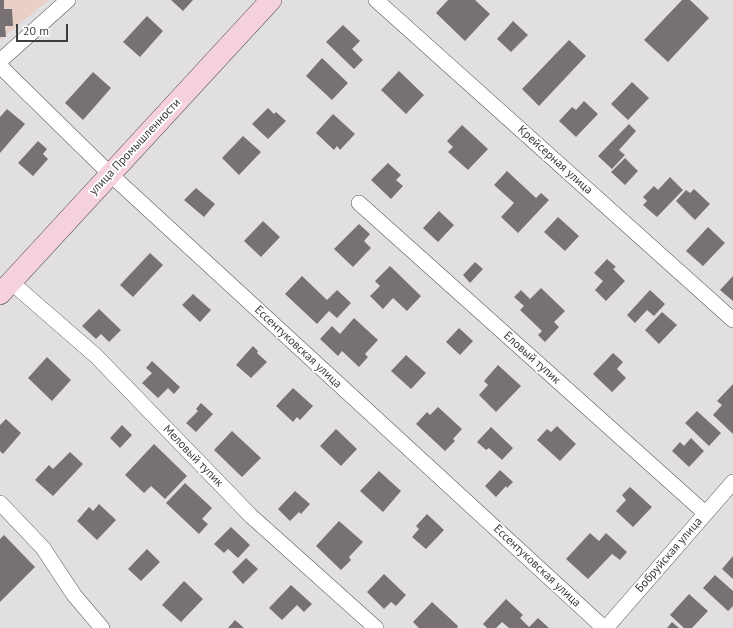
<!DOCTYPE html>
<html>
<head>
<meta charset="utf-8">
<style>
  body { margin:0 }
  #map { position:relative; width:733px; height:628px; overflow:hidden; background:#e2dfe3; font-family:"PT Sans",sans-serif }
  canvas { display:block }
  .scale { position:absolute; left:16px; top:24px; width:52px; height:18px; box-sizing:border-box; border:2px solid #3d3c3e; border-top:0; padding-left:5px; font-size:12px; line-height:14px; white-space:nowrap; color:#3d3c3e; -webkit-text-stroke:3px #fff; paint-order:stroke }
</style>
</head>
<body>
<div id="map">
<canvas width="733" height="628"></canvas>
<div class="scale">20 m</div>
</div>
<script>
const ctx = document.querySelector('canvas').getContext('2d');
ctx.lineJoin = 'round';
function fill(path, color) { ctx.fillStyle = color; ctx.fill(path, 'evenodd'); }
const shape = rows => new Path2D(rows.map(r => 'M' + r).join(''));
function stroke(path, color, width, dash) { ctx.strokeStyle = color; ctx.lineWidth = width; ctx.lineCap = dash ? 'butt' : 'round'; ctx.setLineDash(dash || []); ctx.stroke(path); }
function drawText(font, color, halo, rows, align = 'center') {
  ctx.font = font + ' "PT Sans",sans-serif'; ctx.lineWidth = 4; ctx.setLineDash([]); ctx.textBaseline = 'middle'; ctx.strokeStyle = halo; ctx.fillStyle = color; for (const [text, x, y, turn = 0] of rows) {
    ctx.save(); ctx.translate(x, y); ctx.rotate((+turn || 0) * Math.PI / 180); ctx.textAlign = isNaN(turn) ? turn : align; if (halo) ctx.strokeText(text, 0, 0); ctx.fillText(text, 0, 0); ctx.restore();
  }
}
const industrial = shape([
  [0,0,49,0,0,40]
]);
const building = shape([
  [0,0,4,0,4,9,12,9,13,26,5,26,6,37,0,37],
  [171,0,193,0,183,11],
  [448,0,475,0,490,14,465,41,436,13],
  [682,0,690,0,709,18,668,62,644,40],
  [147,16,163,31,140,57,123,42],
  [513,21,528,35,511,52,497,39],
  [343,25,360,41,352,49,363,60,354,69,326,42],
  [569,40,586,56,539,106,522,89],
  [322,58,348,83,332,100,306,76],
  [399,71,424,95,406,114,381,90],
  [93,72,111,88,83,120,65,103],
  [632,82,649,98,628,120,611,104],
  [584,101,598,114,576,137,559,121,572,107,576,110],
  [268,108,274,114,276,112,286,121,268,139,252,124],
  [7,109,25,124,0,153,0,117],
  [333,114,355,134,340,150,337,146,334,150,316,133],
  [629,124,636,131,619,150,625,155,612,169,598,156],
  [462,125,488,149,468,170,448,152,453,147,447,141],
  [243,136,261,152,239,175,222,158],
  [38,141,47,149,43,154,48,159,33,176,18,163],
  [625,158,638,171,625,185,611,172],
  [388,163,401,175,396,180,403,186,391,199,371,180],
  [507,171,536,198,541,193,549,200,518,233,501,217,514,203,494,185],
  [670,177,683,190,657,217,643,205,647,201,643,197,654,186,658,190],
  [196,188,215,204,204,217,184,200],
  [694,189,710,204,695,220,676,201,686,190,690,193],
  [439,211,454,225,438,242,423,228],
  [558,217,579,236,565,251,544,232],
  [263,221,280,237,261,257,244,241],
  [359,224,370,234,364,241,371,248,353,267,334,249],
  [708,227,725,243,703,266,686,251],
  [150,253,163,265,133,297,120,285],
  [607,259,616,267,613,269,625,281,606,301,595,290,603,281,594,273],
  [475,262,483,269,470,283,463,275],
  [390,266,421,296,407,311,393,298,383,309,370,296,380,286,375,281],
  [302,276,327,300,337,290,351,303,337,318,329,311,317,324,285,294],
  [733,276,733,301,720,290],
  [541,288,565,311,554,322,559,327,545,342,538,335,542,331,520,310,524,306,514,297,521,290,530,299],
  [650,290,665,304,654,316,647,310,635,323,627,315],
  [193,294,211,310,200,322,182,305],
  [99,309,121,330,109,342,101,334,96,339,82,326],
  [662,312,677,325,659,344,645,330],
  [354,318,378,340,365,354,368,357,359,367,342,351,338,356,320,339,332,326,340,334],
  [459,328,473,341,460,355,446,342],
  [253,346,258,351,257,353,267,362,251,378,236,365],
  [613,353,623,362,617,369,626,378,612,392,593,374],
  [406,355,426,373,411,389,391,371],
  [47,357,71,380,52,401,28,378],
  [152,361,180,387,174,394,168,388,158,398,142,383,152,373,146,368],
  [498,365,521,386,496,412,479,395,488,385,484,381],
  [733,384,733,434,713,415,722,405,717,401],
  [293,388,313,406,300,420,297,417,293,422,276,406],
  [201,403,213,414,196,432,186,423,198,411,196,409],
  [438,407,462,429,453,439,455,441,445,451,416,424,427,412,430,415],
  [697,411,721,433,709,446,685,423],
  [6,419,21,433,3,454,0,451,0,425],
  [122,425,132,435,120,448,110,438],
  [557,426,576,444,560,461,537,440,547,429,551,432],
  [491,427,513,448,502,460,489,448,486,450,477,442],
  [336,429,357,449,341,466,320,446],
  [232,431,261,458,242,477,214,450],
  [691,438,704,451,689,467,672,451,680,442,684,446],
  [154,444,187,476,165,499,151,486,144,493,125,475],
  [70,452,83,464,53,496,35,480,49,465,53,469],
  [500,470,513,482,507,488,506,486,496,497,485,486],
  [379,471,401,491,383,512,360,491],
  [185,483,212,508,202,519,208,524,199,534,166,503],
  [630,487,652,507,633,527,616,511,626,500,622,495],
  [295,491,310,504,301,514,299,512,290,521,278,509],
  [99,504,116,520,97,540,77,521,89,507,93,511],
  [427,514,444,530,426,549,412,537,419,529,416,526],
  [339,521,363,542,349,557,351,560,341,570,316,546],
  [231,527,250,545,238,558,228,549,224,553,214,544],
  [590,533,599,541,606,533,627,552,620,560,612,554,588,579,566,559],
  [4,535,35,567,0,602,0,539],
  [147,549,160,562,141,581,128,569],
  [733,556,733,579,722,569],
  [246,558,258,569,243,584,232,572],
  [384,574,406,595,396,606,391,602,384,609,367,592],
  [715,575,733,591,733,606,728,611,703,588],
  [184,581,203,599,181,622,162,605],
  [291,585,312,604,304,612,297,605,282,620,269,608],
  [689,594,708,611,692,628,684,628,670,615],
  [506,599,523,615,520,618,529,627,538,618,549,628,509,628,502,622,496,628,487,628,483,624],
  [432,602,458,626,457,628,419,628,413,622],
  [235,620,244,628,228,628],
  [672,622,679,628,667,628]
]);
const minor = shape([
  [376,0,733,320],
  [0,61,1,67,110,174,604,628],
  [0,61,68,0],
  [359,203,705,513],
  [11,282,96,356,251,516,376,628],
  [0,503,43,548,74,595,102,628],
  [606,628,733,482]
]);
const secondary = shape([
  [0,294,271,0]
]);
const streetNames = [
  ["улица Промышленности",135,147,-47],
  ["Крейсерная улица",555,160,42],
  ["Ессентуковская улица",298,347,43],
  ["Еловый тупик",532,358,42],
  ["Меловый тупик",193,456,46],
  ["Бобруйская улица",669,555,-49],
  ["Ессентуковская улица",537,566,43]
];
fill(industrial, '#e8d0c7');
fill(building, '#777173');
stroke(minor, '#5b585c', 16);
stroke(secondary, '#5b585c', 22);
stroke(minor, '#fff', 15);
stroke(secondary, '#f5d1db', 21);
drawText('12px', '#3d3c3e', '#fff', streetNames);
</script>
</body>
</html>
